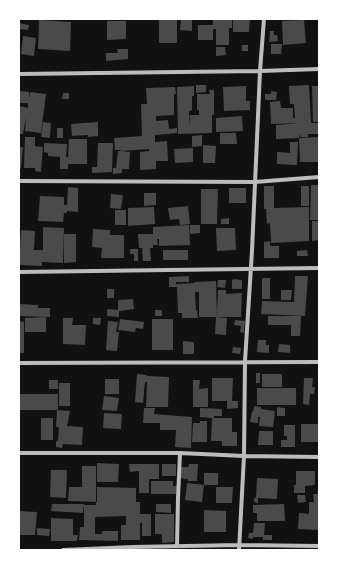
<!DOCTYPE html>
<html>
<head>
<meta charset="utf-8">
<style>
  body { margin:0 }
  #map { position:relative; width:338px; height:569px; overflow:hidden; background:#111; font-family:"PT Sans Narrow",sans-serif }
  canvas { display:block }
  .frame { position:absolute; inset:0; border:20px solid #fff; pointer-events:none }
</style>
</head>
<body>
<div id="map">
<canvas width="338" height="569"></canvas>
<div class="frame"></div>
</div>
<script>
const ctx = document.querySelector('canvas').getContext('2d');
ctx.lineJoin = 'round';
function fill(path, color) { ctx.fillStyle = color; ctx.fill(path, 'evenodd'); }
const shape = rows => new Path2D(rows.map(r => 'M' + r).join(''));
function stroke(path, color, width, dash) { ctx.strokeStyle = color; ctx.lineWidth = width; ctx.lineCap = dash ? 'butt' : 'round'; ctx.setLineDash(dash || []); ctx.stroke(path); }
const building = shape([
  [159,19,177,19,177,43,159,43],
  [181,19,192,19,192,31,180,30],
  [213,19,232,19,232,28,229,28,229,45,216,45,216,29,213,29,213,40,198,40,198,25,213,25],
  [233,19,250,19,249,32,233,32],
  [39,20,71,22,70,51,38,49],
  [304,20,306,43,283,45,282,21],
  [107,21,126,21,126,39,107,40],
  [19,23,29,25,28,30,19,29],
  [270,31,274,31,274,35,277,35,278,41,269,42],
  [23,36,36,38,34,56,21,54],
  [271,44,282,44,281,54,271,54],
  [242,45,248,45,248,51,242,51],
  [216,47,225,47,226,55,216,56],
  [117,49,128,49,128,59,106,61,106,53,118,53],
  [196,85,206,85,206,92,196,93],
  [309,85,311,123,319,123,319,134,308,134,308,137,300,137,299,133,299,138,276,139,276,125,300,123,271,124,270,102,280,101,281,108,293,108,293,118,295,118,294,104,290,104,289,86],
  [194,86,194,96,192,96,192,110,189,111,190,128,190,115,199,115,199,110,197,110,197,94,210,94,209,90,214,90,214,115,212,115,212,133,178,134,177,87],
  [246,86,246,101,250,101,250,110,224,111,223,87],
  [312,86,319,86,319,122,313,122],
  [175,87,176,94,174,94,174,115,156,116,156,121,168,120,169,129,177,128,177,133,155,135,155,142,167,141,168,161,156,161,156,169,140,170,140,152,149,151,149,149,121,151,130,152,129,169,117,169,116,168,118,151,121,151,121,150,115,150,114,138,142,136,141,104,147,104,146,88],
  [19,91,29,92,29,99,30,92,46,94,41,133,25,131,26,117,23,134,19,134,19,106,28,108,28,103,19,103],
  [271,91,277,92,276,100,265,100,265,94,271,94],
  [63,93,69,93,69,99,62,99],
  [242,116,243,131,216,132,216,118],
  [43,122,51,123,50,138,41,137],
  [98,122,98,136,88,137,88,135,72,136,71,124],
  [57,128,63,128,63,138,57,138],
  [220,133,236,133,237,144,220,144],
  [202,135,202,146,192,147,192,136],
  [25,137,35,137,35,146,43,147,41,172,35,171,35,168,24,168],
  [319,137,319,162,300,162,299,138],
  [69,139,87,139,87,164,68,164,68,169,60,169,60,157,48,156,48,153,44,152,44,143,67,144,66,157,68,157],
  [290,142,298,142,297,165,277,164,277,152,290,153],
  [98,143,113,143,112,172,92,173,92,167,97,167],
  [203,145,216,146,215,163,203,163],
  [19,147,23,147,21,169,19,169],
  [193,148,193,162,175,163,174,149],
  [113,168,116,168,117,169,122,169,122,173,113,174],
  [311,185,318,185,318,220,310,220],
  [264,186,274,186,274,208,309,207,309,241,271,243,270,223,267,224,266,209,264,209],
  [301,186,309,186,309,206,301,206],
  [68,187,78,188,78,212,67,211,67,213,64,213,63,222,38,221,40,196,64,197,64,205,67,205],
  [229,188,246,188,246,203,229,203],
  [201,189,218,189,217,224,201,224],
  [144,193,156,193,156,205,144,206],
  [111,194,123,195,121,209,110,208],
  [188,206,190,224,180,225,179,219,170,220,168,208],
  [154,207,155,224,128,226,128,208],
  [115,210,126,210,126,225,115,225],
  [229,218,229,224,221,224,221,219],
  [312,221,319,221,319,240,312,241],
  [189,225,190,245,159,246,159,239,157,239,158,245,153,245,153,248,150,248,151,261,143,261,142,248,139,248,138,234,153,234,153,227],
  [190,225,200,225,200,233,190,234],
  [43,227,64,228,63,263,42,262,42,257,42,266,19,265,21,230,35,231,34,250,43,250],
  [216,228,235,228,236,250,217,251],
  [93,229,110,230,110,235,124,235,124,258,101,258,102,248,92,247],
  [64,234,76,234,76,262,64,263],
  [270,241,270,246,279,246,279,258,264,258,264,242],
  [130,249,138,249,138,261,134,261,134,254,130,254],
  [163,250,188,250,188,260,163,260],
  [307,250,308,256,297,256,297,251],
  [189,276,189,282,176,282,176,284,195,283,195,282,216,281,217,317,199,317,199,292,195,292,196,310,197,310,198,318,182,318,182,313,178,313,177,287,169,287,169,277],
  [295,276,308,276,305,316,261,314,262,301,294,302],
  [262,278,270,278,270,299,262,299],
  [234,279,242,280,242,289,232,289,232,280],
  [218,280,226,280,225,288,217,287],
  [107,289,114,289,114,298,107,298],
  [218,290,226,290,226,294,242,293,241,317,217,317],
  [281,290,292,290,291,300,281,300],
  [133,299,134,309,119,311,119,317,107,316,107,309,118,310,118,300],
  [19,304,38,305,38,308,50,308,50,317,19,316],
  [155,310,162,310,162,316,155,316],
  [268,316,301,316,300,336,291,336,291,325,268,325],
  [46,317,46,332,25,332,25,318],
  [216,317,227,318,226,335,215,334],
  [63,318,73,318,72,325,86,325,85,345,63,344],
  [93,318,101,318,100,325,93,324],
  [120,319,144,322,143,329,136,328,135,332,118,330],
  [152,319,173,319,173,350,152,350],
  [235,320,245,321,244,333,240,332,241,326,234,325],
  [19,321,24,322,24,353,19,353],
  [108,321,118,322,116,332,119,332,117,351,106,350],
  [258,340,266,340,266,345,269,345,269,353,257,352],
  [183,341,194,342,194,354,183,354],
  [279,344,290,345,290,353,278,352],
  [233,347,241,348,240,354,232,353],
  [256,373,260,373,260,383,256,383],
  [137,374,147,375,147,376,169,377,168,407,146,407,147,382,145,382,143,403,135,402],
  [262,374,282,374,282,387,262,387],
  [212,378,233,378,232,401,238,401,238,408,227,409,227,401,212,401],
  [304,378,313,378,312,387,315,387,314,394,310,394,309,405,303,404],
  [105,379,119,379,119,394,105,394],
  [49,380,58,380,58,389,49,389],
  [193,380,200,380,199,389,208,388,208,407,193,407],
  [59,383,70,383,70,406,59,406],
  [257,388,296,388,296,405,257,405],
  [19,394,58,394,58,410,19,410],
  [104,396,119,398,117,411,102,410],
  [254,406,261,407,261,409,275,411,273,427,259,426,260,417,258,417,258,423,250,422,252,412,253,412],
  [277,407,285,408,285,416,277,416],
  [144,408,155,408,154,414,192,417,191,448,175,447,176,430,160,430,160,423,143,423],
  [200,408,222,409,222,416,214,416,214,418,232,418,232,432,237,432,237,446,222,446,222,441,211,441,212,418,200,417],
  [57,410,70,411,67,426,83,427,82,445,63,444,62,448,56,447,56,441,58,441,59,427,56,427],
  [104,413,122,414,121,429,103,428],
  [41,418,53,418,53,440,41,440],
  [200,421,207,421,207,442,192,442,193,423,200,423],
  [301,424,319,424,319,442,301,442],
  [284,425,295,425,295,447,281,447,281,440,287,440,287,436,284,436],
  [259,431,273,431,273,445,258,445],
  [97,463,119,464,118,482,97,482],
  [129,464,159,464,159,479,149,479,149,493,139,493,139,471,130,472],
  [162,464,176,464,176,476,162,476],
  [189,464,198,464,197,481,188,481,188,479,180,478,181,467,188,467],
  [82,466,96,466,96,502,68,501,69,487,82,487],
  [51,470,67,470,66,498,50,497],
  [296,471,315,471,315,485,305,486,305,493,294,493,294,485,296,485],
  [204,473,218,473,218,485,204,485],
  [257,478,278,479,277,499,258,498,258,503,254,502,254,498,256,498],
  [151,481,173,481,173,486,177,486,176,494,151,494],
  [187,483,204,485,202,502,185,500],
  [97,487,136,488,136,502,140,502,140,514,151,514,151,536,142,536,142,523,140,523,140,540,121,540,121,525,126,525,126,516,95,517,95,534,102,534,102,531,118,531,118,541,79,540,80,527,84,527,84,505,96,505,96,502,97,502],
  [216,487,233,487,232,503,216,503],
  [317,492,319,492,319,530,298,529,299,513,309,514,309,502,314,502,313,494,318,494],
  [297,495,305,495,306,502,298,503],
  [52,504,84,504,83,513,51,511],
  [156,504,171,504,171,513,156,512],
  [284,504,285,521,257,521,257,513,253,513,253,505],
  [204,510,226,511,226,532,204,532],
  [19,511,37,512,35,535,19,535],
  [155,514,174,514,174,542,162,543,162,534,155,534],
  [51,518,73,519,73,535,78,535,77,541,51,541],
  [254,523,265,523,264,535,272,535,272,540,263,540,263,537,253,537,253,539,248,538,249,533,253,533],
  [37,528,50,529,49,536,37,535]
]);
const minor = shape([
  [19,74,260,71,319,69],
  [19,181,255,182,319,177],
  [19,272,319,268],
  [19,363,319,362],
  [19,453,180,453,244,456,319,457],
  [177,546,178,498,180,453],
  [63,550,133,547,239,545,319,546],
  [239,550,244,456,245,361,252,251,260,71,264,19]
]);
fill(building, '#4a4a4a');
stroke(minor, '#bcbcbc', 4);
</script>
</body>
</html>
